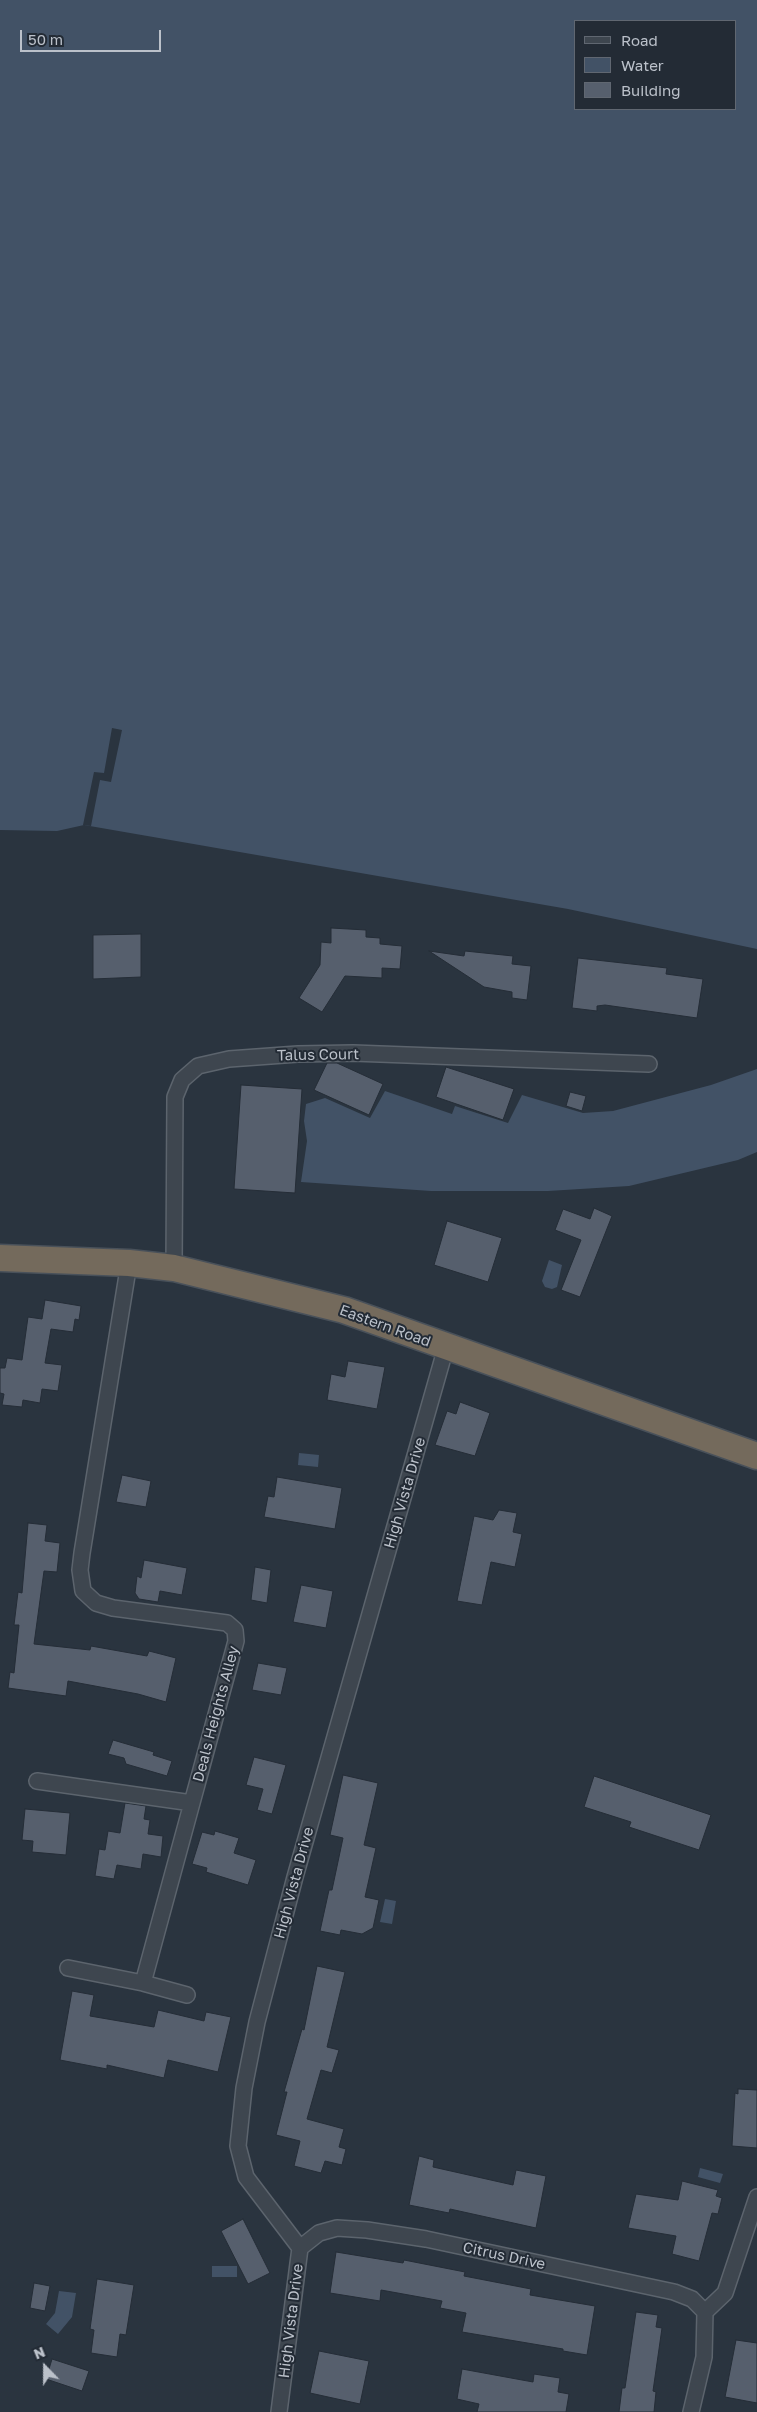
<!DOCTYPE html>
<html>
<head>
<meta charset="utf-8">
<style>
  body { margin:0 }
  #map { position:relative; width:757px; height:2412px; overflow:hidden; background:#2a343f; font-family:"Golos Text",sans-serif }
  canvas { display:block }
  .legend { position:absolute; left:574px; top:20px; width:162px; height:90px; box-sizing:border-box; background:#232b35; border:1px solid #606771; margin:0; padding:6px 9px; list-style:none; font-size:15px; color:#bbc1ca }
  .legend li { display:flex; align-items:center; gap:10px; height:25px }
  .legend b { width:25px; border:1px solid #606771 }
  .north { position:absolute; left:20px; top:2342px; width:50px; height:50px; -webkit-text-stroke:4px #232b35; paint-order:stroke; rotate:338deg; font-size:14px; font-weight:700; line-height:20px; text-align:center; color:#bbc1ca }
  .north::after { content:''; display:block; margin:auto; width:18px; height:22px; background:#bbc1ca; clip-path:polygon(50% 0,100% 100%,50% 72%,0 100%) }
  .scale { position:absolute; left:20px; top:30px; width:141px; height:22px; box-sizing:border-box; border:2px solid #bbc1ca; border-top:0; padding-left:6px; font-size:15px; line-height:18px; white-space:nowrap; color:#bbc1ca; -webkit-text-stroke:4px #232b35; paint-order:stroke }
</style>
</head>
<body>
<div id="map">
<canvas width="757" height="2412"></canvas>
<ul class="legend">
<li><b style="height:6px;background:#3e464f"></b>Road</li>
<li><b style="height:14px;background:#425266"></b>Water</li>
<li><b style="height:14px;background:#565f6d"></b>Building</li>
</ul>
<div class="north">N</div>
<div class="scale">50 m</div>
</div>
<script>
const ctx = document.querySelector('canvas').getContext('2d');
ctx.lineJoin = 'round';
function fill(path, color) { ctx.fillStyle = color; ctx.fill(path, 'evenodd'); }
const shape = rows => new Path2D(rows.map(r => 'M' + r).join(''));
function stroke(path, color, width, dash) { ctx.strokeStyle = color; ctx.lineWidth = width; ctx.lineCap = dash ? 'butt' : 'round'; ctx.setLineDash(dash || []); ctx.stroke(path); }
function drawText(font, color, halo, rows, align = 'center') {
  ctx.font = font + ' "Golos Text",sans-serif'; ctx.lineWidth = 4; ctx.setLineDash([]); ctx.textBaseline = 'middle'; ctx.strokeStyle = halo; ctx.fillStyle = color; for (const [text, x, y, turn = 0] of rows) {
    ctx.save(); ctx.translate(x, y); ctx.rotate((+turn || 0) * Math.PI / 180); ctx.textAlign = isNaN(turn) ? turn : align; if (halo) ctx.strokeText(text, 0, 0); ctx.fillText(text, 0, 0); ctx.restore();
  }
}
const water = shape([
  [0,0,757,0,757,949,568,909,84,825,57,831,0,830],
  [576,21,736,21,736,109,576,109],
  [757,1069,757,1152,738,1160,629,1186,548,1191,431,1191,301,1182,307,1141,304,1121,306,1104,325,1098,370,1118,385,1091,452,1114,455,1106,508,1123,522,1095,583,1113,613,1111,711,1085],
  [549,1260,562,1265,557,1287,552,1289,545,1287,542,1281],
  [299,1453,319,1455,318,1467,298,1465],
  [385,1899,396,1901,392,1924,380,1922],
  [700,2168,723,2174,720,2183,698,2177],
  [212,2266,237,2266,237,2277,212,2277],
  [59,2291,76,2293,72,2317,58,2334,46,2324,55,2313]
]);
const pier = shape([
  [112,728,122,730,111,782,100,780,91,826,83,825,94,772,104,773]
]);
const building = shape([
  [331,928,366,930,366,937,380,938,380,944,402,946,400,969,382,968,382,978,345,976,322,1012,299,998,320,965,321,942,331,943,331,928],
  [141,934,141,977,93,979,93,935,141,934],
  [429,951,464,956,465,951,513,956,512,964,531,966,527,1000,512,998,512,992,484,987,429,951],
  [578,958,667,968,666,974,703,979,697,1018,605,1005,597,1006,597,1011,572,1008,578,958],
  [327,1063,337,1063,383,1084,369,1115,314,1090,327,1063],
  [446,1067,514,1089,503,1120,436,1097,446,1067],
  [241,1085,302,1089,295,1193,234,1189,241,1085],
  [570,1092,586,1096,582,1111,566,1106,570,1092],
  [594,1208,612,1216,580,1297,561,1290,581,1240,555,1230,563,1209,590,1219,594,1208],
  [447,1221,502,1238,488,1282,434,1265,447,1221],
  [45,1300,81,1306,79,1320,75,1319,73,1332,51,1329,45,1363,62,1365,58,1391,42,1389,40,1403,23,1400,22,1407,2,1405,4,1394,0,1393,0,1368,5,1368,7,1358,22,1360,28,1317,42,1319,45,1300],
  [348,1361,385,1367,377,1409,327,1400,331,1374,345,1377,348,1361],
  [460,1402,490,1413,475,1456,435,1445,447,1411,456,1414,460,1402],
  [122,1475,151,1481,146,1507,116,1502,122,1475],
  [277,1477,342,1488,335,1529,264,1517,268,1496,274,1497,277,1477],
  [499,1510,517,1513,513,1532,522,1534,515,1567,491,1562,482,1605,457,1601,474,1516,493,1520,499,1510],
  [28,1523,47,1525,45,1541,60,1543,57,1572,44,1571,34,1644,90,1650,91,1646,147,1656,149,1651,176,1658,166,1702,138,1694,68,1681,66,1696,8,1688,10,1672,14,1673,19,1625,14,1625,18,1592,22,1593,28,1523],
  [144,1560,187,1568,182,1595,160,1591,158,1602,139,1599,135,1593,137,1576,141,1578,144,1560],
  [255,1567,271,1570,267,1603,251,1600,255,1567],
  [301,1585,333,1591,326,1628,293,1622,301,1585],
  [258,1663,287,1668,281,1695,252,1690,258,1663],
  [113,1740,154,1752,153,1755,172,1761,167,1776,126,1764,124,1758,108,1754,113,1740],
  [254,1757,286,1765,272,1814,257,1810,263,1789,246,1785,254,1757],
  [343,1775,378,1783,364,1845,376,1848,365,1897,379,1900,373,1928,362,1934,341,1930,340,1935,320,1931,329,1890,332,1890,343,1838,330,1835,343,1775],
  [594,1776,711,1815,699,1850,629,1827,631,1822,584,1807,594,1776],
  [125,1803,146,1806,144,1819,150,1820,148,1834,163,1836,161,1857,143,1854,141,1869,117,1865,114,1879,95,1876,99,1849,105,1850,108,1831,120,1833,125,1803],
  [25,1809,70,1813,66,1855,32,1852,33,1841,22,1840,25,1809],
  [215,1831,239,1838,234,1853,256,1860,248,1885,206,1872,207,1868,192,1864,202,1832,214,1835,215,1831],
  [317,1966,345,1972,327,2047,339,2050,332,2073,321,2070,307,2119,344,2129,339,2147,346,2149,342,2165,325,2161,321,2173,294,2166,300,2141,276,2135,287,2092,284,2092,302,2029,304,2030,317,1966],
  [72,1991,94,1995,90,2016,154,2027,158,2010,204,2021,206,2012,231,2017,218,2072,168,2060,164,2078,107,2065,107,2069,60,2060,72,1991],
  [738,2089,757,2090,757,2148,732,2146,735,2093,738,2094,738,2089],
  [419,2156,434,2160,433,2167,513,2185,516,2170,546,2176,536,2228,450,2209,449,2213,409,2205,419,2156],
  [682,2181,718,2190,716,2196,722,2198,718,2214,712,2213,699,2261,672,2254,676,2236,628,2228,636,2194,678,2200,682,2181],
  [243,2219,270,2273,248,2284,221,2231,243,2219],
  [336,2252,403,2263,404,2260,465,2272,464,2276,531,2289,530,2295,595,2306,587,2355,563,2351,563,2349,462,2332,466,2313,440,2308,442,2301,381,2290,380,2301,330,2293,336,2252],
  [97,2279,134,2285,126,2335,120,2334,117,2357,91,2353,94,2330,90,2329,97,2279],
  [34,2283,50,2286,45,2311,30,2308,34,2283],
  [636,2312,658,2315,656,2327,662,2328,653,2391,656,2392,654,2412,619,2412,622,2388,625,2388,636,2312],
  [736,2340,757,2343,757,2403,725,2397,736,2340],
  [319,2351,369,2361,360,2404,310,2393,319,2351],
  [52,2359,89,2371,82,2391,46,2379,52,2359],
  [462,2369,533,2382,534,2374,560,2378,558,2392,569,2394,566,2412,477,2412,479,2404,457,2399,462,2369]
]);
const street = shape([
  [129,1263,82,1553,80,1570,83,1591,96,1603,113,1608,227,1623,235,1630,236,1641,143,1983],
  [174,1268,175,1097,182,1080,198,1066,229,1059,298,1054,353,1053,649,1064],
  [37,1781,192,1803],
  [68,1968,143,1983,187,1995],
  [300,2248,319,2233,337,2228,367,2230,426,2239,674,2292,692,2299,705,2312],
  [279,2412,300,2248,246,2177,238,2146,244,2088,257,2022,295,1877,446,1347],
  [691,2412,704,2357,705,2312,725,2293,757,2197]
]);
const highway = shape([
  [0,1258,129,1263,174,1268,344,1310,757,1456]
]);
const streetNames = [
  ["Talus Court",318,1055,-1],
  ["Eastern Road",385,1326,20],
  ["High Vista Drive",405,1493,-74],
  ["Deals Heights Alley",216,1714,-75],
  ["High Vista Drive",294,1883,-75],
  ["Citrus Drive",504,2256,12],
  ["High Vista Drive",291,2321,-83]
];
fill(water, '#425266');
fill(pier, '#2a343f');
fill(building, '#565f6d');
stroke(building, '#252d37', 1);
stroke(street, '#5c646d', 18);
stroke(highway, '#49515a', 29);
stroke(street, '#3e464f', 15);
stroke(highway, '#746a5c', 26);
drawText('15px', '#bbc1ca', '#232b35', streetNames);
</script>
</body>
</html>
